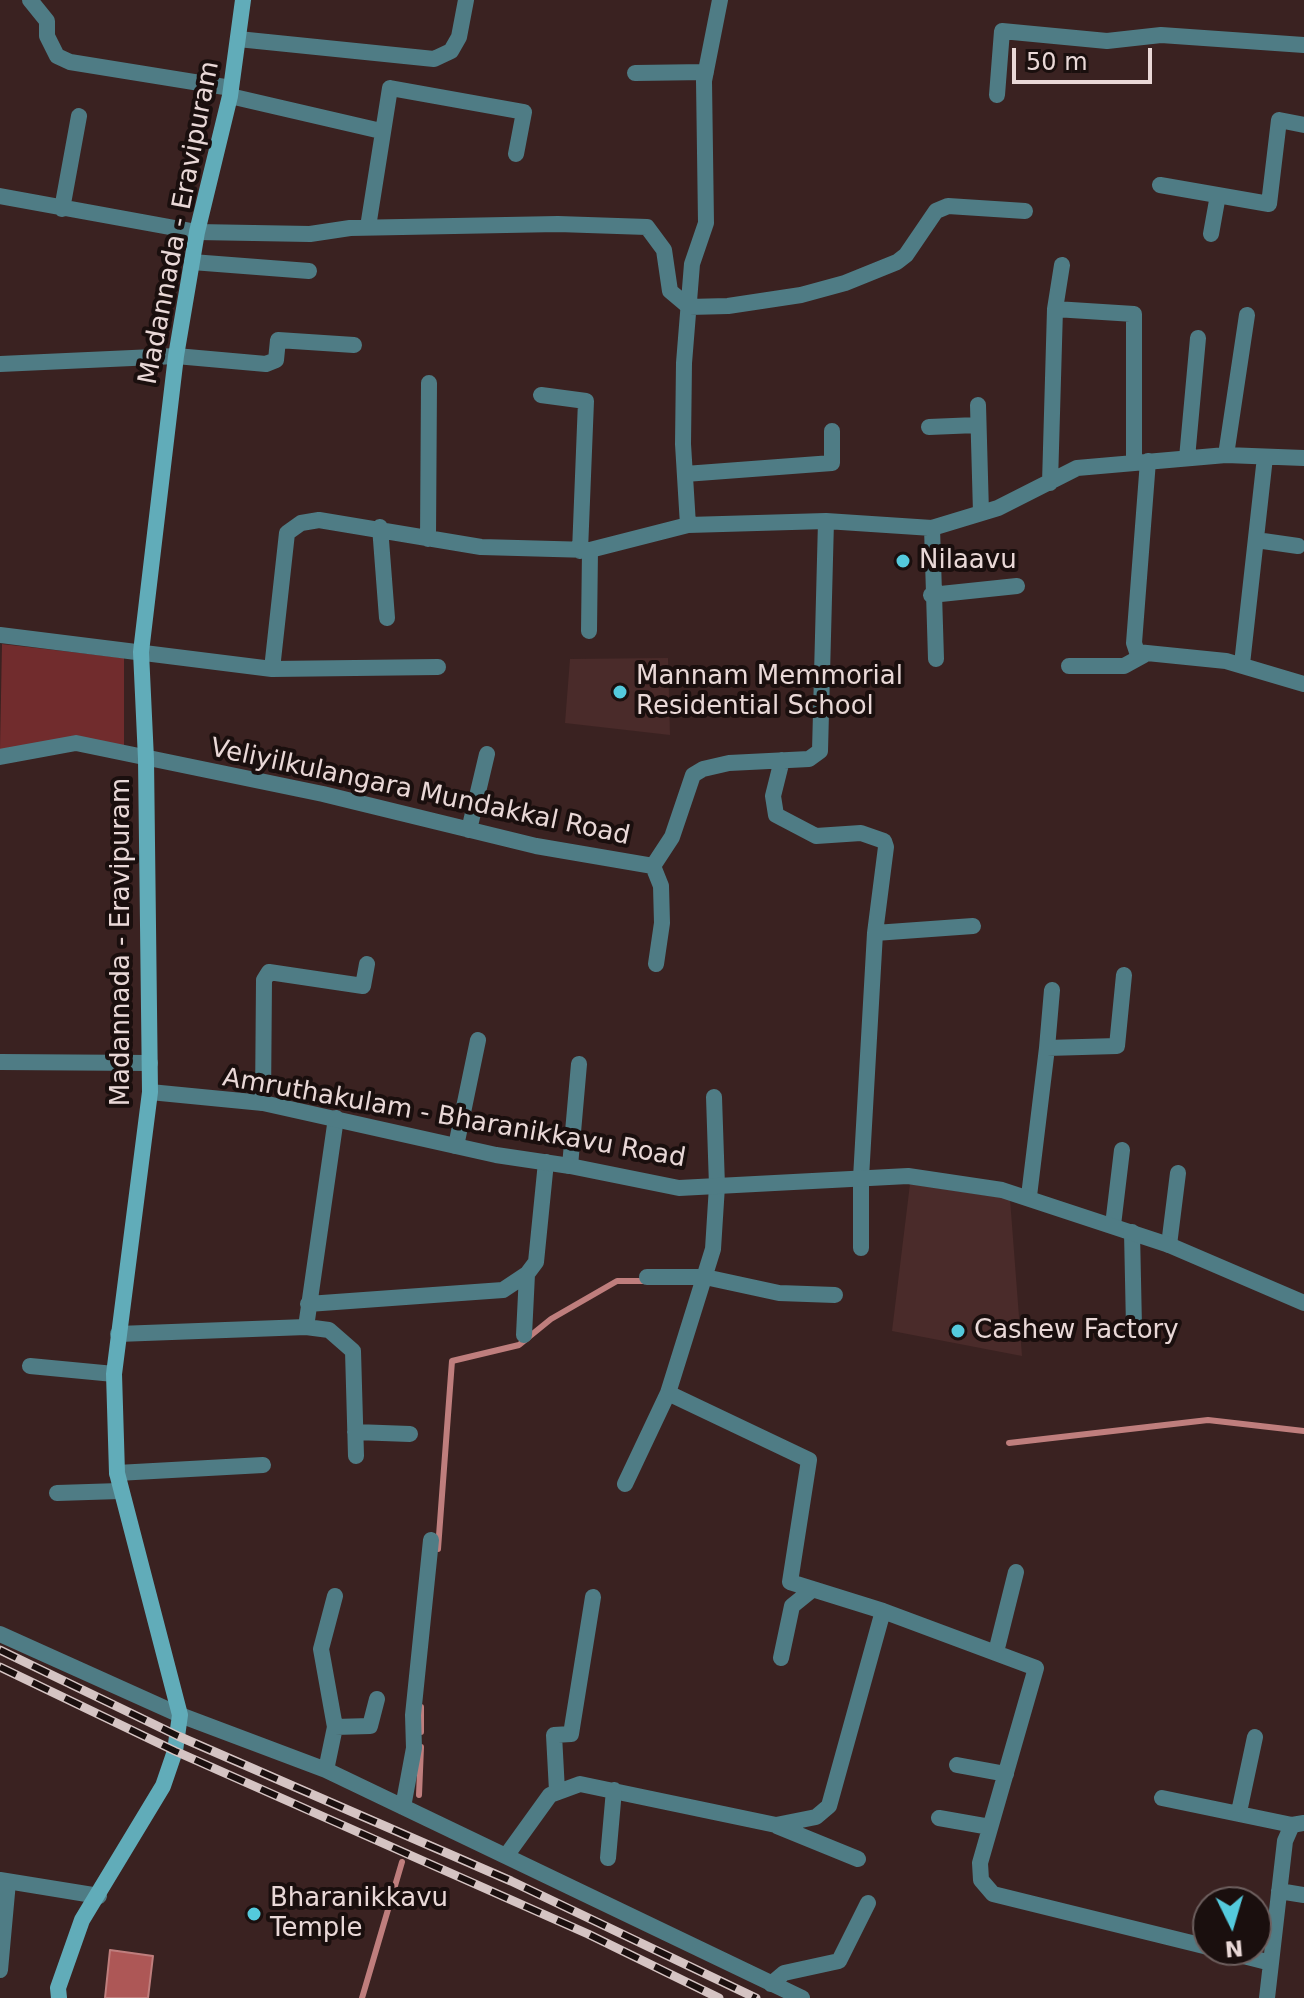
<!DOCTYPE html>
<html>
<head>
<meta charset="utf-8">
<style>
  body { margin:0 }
  #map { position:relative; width:1304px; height:1998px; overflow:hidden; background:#3a2221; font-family:"DejaVu Sans",sans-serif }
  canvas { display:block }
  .north { position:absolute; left:1192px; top:1886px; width:80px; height:80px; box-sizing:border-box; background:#1a0f0e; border:2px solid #6d5f5e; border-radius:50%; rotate:175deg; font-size:22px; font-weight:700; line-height:32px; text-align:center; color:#e9d8d7 }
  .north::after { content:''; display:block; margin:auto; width:28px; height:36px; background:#54cadd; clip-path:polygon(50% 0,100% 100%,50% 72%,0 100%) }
  .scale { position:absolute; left:1012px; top:48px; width:140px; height:36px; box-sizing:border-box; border:4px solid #e9d8d7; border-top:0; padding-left:10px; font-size:24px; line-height:28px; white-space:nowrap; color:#e9d8d7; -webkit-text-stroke:6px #1a0f0e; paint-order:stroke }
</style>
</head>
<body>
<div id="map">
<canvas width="1304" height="1998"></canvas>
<div class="north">N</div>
<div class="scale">50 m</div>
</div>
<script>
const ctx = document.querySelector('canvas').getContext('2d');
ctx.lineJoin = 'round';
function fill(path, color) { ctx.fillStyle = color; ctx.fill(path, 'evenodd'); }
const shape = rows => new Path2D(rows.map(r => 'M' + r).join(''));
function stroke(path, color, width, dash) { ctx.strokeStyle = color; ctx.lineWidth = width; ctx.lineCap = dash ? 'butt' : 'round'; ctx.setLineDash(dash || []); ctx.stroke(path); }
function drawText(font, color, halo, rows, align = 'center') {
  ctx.font = font + ' "DejaVu Sans",sans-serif'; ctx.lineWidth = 8; ctx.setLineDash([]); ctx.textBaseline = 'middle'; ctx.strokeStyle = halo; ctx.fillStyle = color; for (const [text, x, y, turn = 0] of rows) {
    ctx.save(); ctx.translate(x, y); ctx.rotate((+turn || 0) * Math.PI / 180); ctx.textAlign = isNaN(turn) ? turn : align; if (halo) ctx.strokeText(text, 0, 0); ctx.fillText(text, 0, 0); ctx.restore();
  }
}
const built = shape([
  [668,658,670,735,565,723,570,659],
  [910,1184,1010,1199,1022,1356,892,1331]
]);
const green = shape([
  [2,644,124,658,124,747,0,749]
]);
const water = shape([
  [110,1950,153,1956,148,1998,105,1998,110,1950]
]);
const stream = shape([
  [1009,1443,1208,1420,1304,1431],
  [438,1549,452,1361,519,1345,551,1319,617,1281,646,1281],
  [421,1707,421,1732],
  [419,1795,421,1747],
  [362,1998,402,1862]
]);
const minor = shape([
  [30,0,47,21,47,36,57,56,70,62,231,88],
  [238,39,434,59,451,51,459,37,466,0],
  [635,73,706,72],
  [997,95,1002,31,1107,41,1161,35,1304,45],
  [230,96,381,131],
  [1160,185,1269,204,1279,120,1304,125],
  [0,196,197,232,310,234,350,228,558,224,647,227,664,250,670,291,689,307,728,306,801,295,845,283,897,262,906,255,936,211,948,206,1025,211],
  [62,209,79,116],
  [368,227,390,88,524,112,516,154],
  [1211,234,1218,195],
  [192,262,309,271],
  [1055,309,1134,314,1134,462],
  [0,364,176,356,266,364,276,360,278,340,354,345],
  [541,395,586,401,580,551],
  [978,405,981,513],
  [929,427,977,425],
  [1226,455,1247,315],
  [1187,458,1198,338],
  [1148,461,1134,643,1137,652,1226,661,1304,684],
  [685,474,832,463,832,431],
  [1050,483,1055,309,1062,265],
  [688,525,683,444,684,363,692,264,706,223,704,81,720,0],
  [380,527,387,618],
  [932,528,936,659],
  [428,539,429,383],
  [1256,540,1298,546],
  [931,595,1017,586],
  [589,631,590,550],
  [0,635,272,669,287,533,301,523,319,520,481,547,590,550,688,525,826,521,932,528,998,508,1077,468,1226,455,1304,458],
  [1242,664,1265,457],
  [1069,666,1124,666,1144,655],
  [272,669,438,667],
  [0,757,76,743,323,794,536,846,653,866,672,837,693,775,703,769,729,763,809,759,820,751,826,521],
  [782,760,773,796,776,815,816,836,861,833,884,841,886,847,875,933,861,1178,861,1248],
  [469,830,487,754],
  [653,866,661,886,662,923,656,964],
  [875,933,973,926],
  [1047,1048,1052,990],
  [0,1062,150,1063],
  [714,1097,717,1186,713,1249,668,1393,809,1460,790,1582,883,1611],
  [263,1103,264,980,269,972,363,986,367,964],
  [456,1146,478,1040],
  [570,1166,579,1064],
  [1029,1196,1047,1048,1117,1046,1124,975],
  [1113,1225,1122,1150],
  [1132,1232,1134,1327],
  [1169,1245,1178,1173],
  [647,1277,705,1277,779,1293,835,1295],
  [308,1304,503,1290,527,1274,536,1262,546,1162],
  [306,1327,329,1330,353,1351,356,1456],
  [118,1334,306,1327,336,1118],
  [524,1335,527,1274],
  [30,1366,114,1374],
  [355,1432,410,1434],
  [117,1473,263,1465],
  [625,1484,668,1393],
  [57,1493,120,1491],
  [0,1634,180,1715,326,1770,802,1998],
  [996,1652,1016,1572],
  [781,1658,792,1606,813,1589],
  [335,1727,370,1726,377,1699],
  [957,1765,1006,1774],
  [326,1770,335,1727,321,1649,335,1596],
  [557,1791,554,1735,571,1734,593,1597],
  [1162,1798,1292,1825],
  [403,1807,414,1748,413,1715,431,1540],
  [1239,1812,1255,1737],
  [939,1818,990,1827],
  [777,1826,858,1859],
  [506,1856,550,1795,580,1784,776,1825,816,1817,829,1806,883,1611,1036,1668,980,1863,981,1880,993,1894,1208,1947],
  [608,1858,614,1790],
  [0,1880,99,1896],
  [1279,1891,1304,1895],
  [1220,1950,1271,1963],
  [0,1970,8,1882],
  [771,1984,784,1973,839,1961,868,1903],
  [1267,1998,1285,1841,1292,1825,1304,1823]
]);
const tertiary = shape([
  [150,1092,263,1103,496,1155,570,1166,679,1188,908,1176,1002,1190,1169,1245,1304,1303]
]);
const secondary = shape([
  [59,1998,58,1988,82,1920,163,1786,175,1751,180,1715,117,1473,114,1374,150,1092,146,759,141,652,176,356,197,232,230,96,243,0]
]);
const rail = shape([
  [0,1650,178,1736,511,1881,756,1998],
  [0,1667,175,1751,588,1934,719,1998]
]);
const markers = [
  [903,561,8,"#54cadd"],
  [620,692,8,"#54cadd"],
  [958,1331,8,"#54cadd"],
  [254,1914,8,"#54cadd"]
];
const streetNames = [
  ["Madannada - Eravipuram",180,223,-79],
  ["Veliyilkulangara Mundakkal Road",420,793,12],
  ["Madannada - Eravipuram",122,942,-90],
  ["Amruthakulam - Bharanikkavu Road",454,1119,10]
];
const poiNames = [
  ["Nilaavu",919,561],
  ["Mannam Memmorial",636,677],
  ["Residential School",636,707],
  ["Cashew Factory",974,1331],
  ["Bharanikkavu",270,1899],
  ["Temple",270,1929]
];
fill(built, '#4a2b2a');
fill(green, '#712c2d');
fill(water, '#ad5756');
stroke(water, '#bf7e7d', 2);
stroke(stream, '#bf7e7d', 6);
stroke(minor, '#4f7c85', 16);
stroke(tertiary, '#4f7c85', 16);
stroke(secondary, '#61acb9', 16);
stroke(rail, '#d5c4c3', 9);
stroke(rail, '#1a0f0e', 6, [18]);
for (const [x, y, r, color] of markers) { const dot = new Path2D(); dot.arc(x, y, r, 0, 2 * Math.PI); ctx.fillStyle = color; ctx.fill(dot); stroke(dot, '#1a0f0e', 3); }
drawText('26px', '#e9d8d7', '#1a0f0e', streetNames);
drawText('26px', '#e9d8d7', '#1a0f0e', poiNames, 'left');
</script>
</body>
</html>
